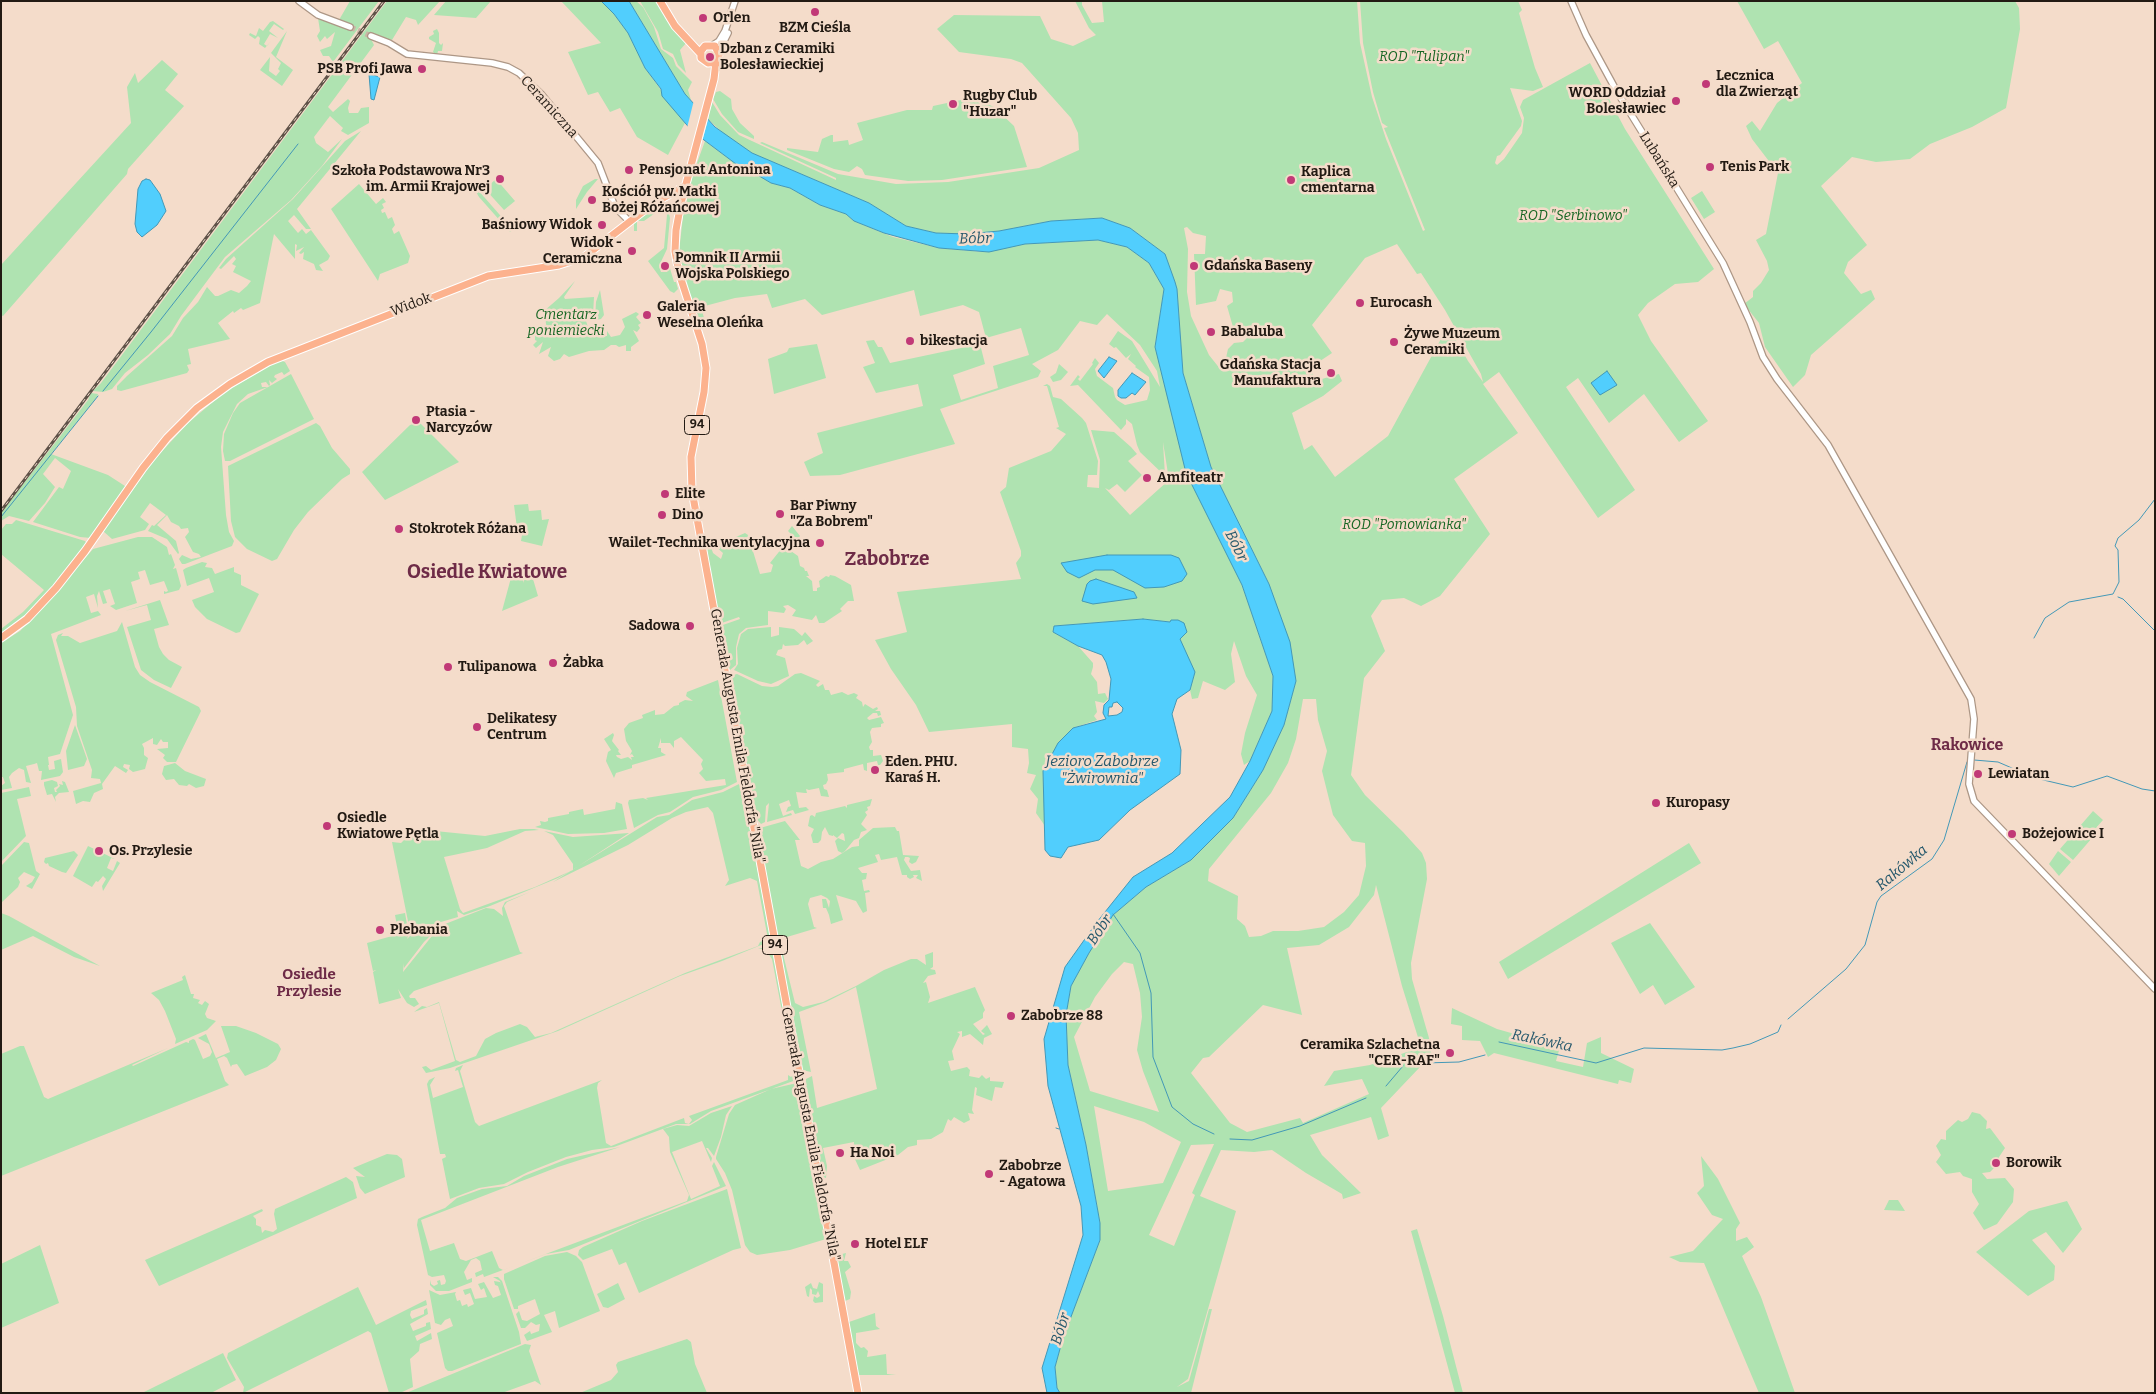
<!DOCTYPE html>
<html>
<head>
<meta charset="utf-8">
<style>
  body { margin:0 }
  #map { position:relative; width:2156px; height:1394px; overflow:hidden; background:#f4dcca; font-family:Bitter,serif }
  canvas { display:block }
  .frame { position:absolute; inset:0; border:2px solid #221a13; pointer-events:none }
</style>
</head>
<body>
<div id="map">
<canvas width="2156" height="1394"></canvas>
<div class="frame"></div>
</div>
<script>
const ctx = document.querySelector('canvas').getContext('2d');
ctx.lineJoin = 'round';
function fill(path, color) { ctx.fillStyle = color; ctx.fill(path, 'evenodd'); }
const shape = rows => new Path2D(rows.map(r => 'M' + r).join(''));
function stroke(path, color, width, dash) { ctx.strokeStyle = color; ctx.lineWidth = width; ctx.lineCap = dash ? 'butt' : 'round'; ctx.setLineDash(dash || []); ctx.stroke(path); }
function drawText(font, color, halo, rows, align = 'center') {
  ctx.font = font + ' Bitter,serif'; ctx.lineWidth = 5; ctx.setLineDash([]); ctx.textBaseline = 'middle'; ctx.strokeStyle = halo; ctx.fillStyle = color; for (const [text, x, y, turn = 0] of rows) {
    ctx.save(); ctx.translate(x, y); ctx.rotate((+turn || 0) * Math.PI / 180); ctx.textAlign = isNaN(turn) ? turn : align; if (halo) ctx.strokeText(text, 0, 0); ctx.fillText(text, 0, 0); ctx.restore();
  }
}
const green = shape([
  [350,1,379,1,333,62,329,56,323,56,320,50,331,46,335,32,327,39,325,36,320,42,317,36,320,31,318,18,351,25,339,20],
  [387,1,440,1,418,25,416,20,406,17,392,40,371,34,370,37,374,45,328,107,333,112,348,99,350,101,348,108,349,113,358,113,361,108,369,107,369,123,348,135,341,131,343,128,330,116,314,137,316,143,328,152,342,139,322,166,291,200,225,257,181,316,170,334,148,355,125,373,112,389,103,392,93,391,101,383],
  [446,1,491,1,476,18,434,15],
  [561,1,601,1,614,14,628,33,645,68,685,123,668,155,637,137,620,108,610,112,598,92,588,95,568,52,601,43],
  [629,1,636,1,643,7,654,27,661,49,673,58,676,66,692,82,688,90,691,100,685,94],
  [640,1,657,1,667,21,687,42,680,50,686,73,678,65,673,54,663,49,658,32],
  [1075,1,1082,1,1082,5,1092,23,1104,22,1102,1,1357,1,1360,43,1372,97,1386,139,1423,231,1425,230,1384,128,1388,127,1382,123,1373,92,1363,43,1360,1,1518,1,1522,10,1519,13,1535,68,1543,87,1533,91,1510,88,1522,121,1521,126,1500,155,1497,156,1495,163,1497,165,1504,159,1522,133,1524,118,1520,107,1523,100,1590,63,1625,129,1714,269,1698,282,1675,284,1648,303,1638,315,1651,341,1708,421,1679,442,1644,394,1609,423,1578,378,1566,387,1635,490,1598,518,1499,372,1483,384,1518,433,1454,479,1490,534,1440,596,1421,606,1404,598,1382,600,1371,616,1385,651,1364,678,1351,775,1365,795,1403,832,1422,853,1426,863,1427,879,1411,963,1412,979,1429,1038,1433,1066,1420,1067,1381,1108,1389,1136,1378,1140,1371,1117,1310,1135,1322,1155,1361,1193,1343,1199,1342,1194,1306,1173,1272,1150,1254,1152,1221,1150,1200,1196,1236,1211,1188,1379,1177,1387,1189,1381,1209,1309,1212,1309,1191,1393,1060,1393,1057,1388,1055,1367,1063,1338,1100,1240,1100,1223,1086,1145,1068,1065,1066,1015,1071,986,1089,953,1113,915,1146,887,1191,860,1233,818,1263,770,1284,725,1296,681,1269,584,1211,467,1183,373,1177,289,1165,254,1130,228,1102,218,1051,221,999,231,959,235,936,233,906,226,869,203,752,153,724,134,708,119,712,102,720,115,739,135,836,180,836,178,760,143,762,142,838,174,896,184,948,182,1039,168,1079,150,1078,133,1071,118,1022,63,1011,59,959,52,937,29,954,15,1040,16,1051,39,1073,46,1096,35,1089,28],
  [1187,227,1193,233,1206,236,1205,254,1194,254,1196,305,1216,301,1220,289,1232,292,1233,302,1227,306,1233,327,1241,326,1246,329,1247,338,1243,342,1234,343,1228,349,1226,358,1230,364,1221,370,1209,355,1191,316,1187,292,1188,249,1184,228],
  [1397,244,1417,274,1421,273,1445,310,1481,374,1483,382,1468,361,1448,326,1388,436,1335,477,1312,445,1304,450,1292,413,1323,396,1342,381,1339,374,1315,381,1311,367,1332,353,1312,325,1365,258],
  [1303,699,1316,699,1318,720,1327,751,1322,771,1333,815,1352,841,1365,843,1366,866,1359,895,1344,912,1324,927,1298,931,1273,931,1261,936,1249,937,1245,926,1237,919,1238,896,1208,881,1209,869,1271,793,1288,763,1296,739],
  [1376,885,1402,986,1421,1047,1370,1065,1334,1071,1324,1086,1362,1079,1369,1094,1303,1123,1300,1118,1247,1132,1230,1123,1191,1073,1203,1058,1209,1057,1263,1005,1302,1015,1287,948,1319,945,1349,927,1374,895],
  [1124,962,1133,964,1140,993,1142,1017,1137,1050,1143,1071,1159,1112,1090,1091,1074,1037,1095,997,1112,974],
  [1094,1106,1144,1122,1181,1142,1163,1183,1108,1191],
  [1214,1144,1192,1193,1195,1195,1174,1246,1149,1235,1191,1145],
  [1737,1,2015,1,2019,8,2020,29,2006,108,1972,127,1930,144,1910,159,1876,162,1852,157,1821,186,1867,245,1848,262,1844,273,1861,294,1871,290,1875,299,1811,355,1805,375,1793,387,1765,347,1759,323,1744,304,1753,297,1753,291,1761,283,1769,270,1767,261,1756,240,1766,234,1778,173,1752,139,1746,126,1752,121,1760,131,1777,103,1802,83,1778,41,1764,49],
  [273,21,284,29,283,30,274,24,269,31,278,38,270,34,264,44,267,46,271,41,265,48,259,44,260,38,258,36,255,39,249,35,250,33,256,36,259,28,263,31,270,22],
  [437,29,439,33,439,43,441,45,443,43,442,51,438,51,437,55,433,52,436,43,429,39,429,37,434,34,433,31],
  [287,31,276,57,293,70,282,86,260,70,270,57,269,71,276,76,280,71,278,69,281,63,271,53],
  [162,60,178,74,165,90,184,106,128,169,127,174,3,316,1,315,1,265,131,123,127,87,135,73,138,83],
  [720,91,731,99,732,109,740,123,754,136,754,139,738,132,722,114,713,99,716,92],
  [961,100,985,103,994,107,1014,126,1027,167,942,180,908,181,865,175,862,169,857,166,849,172,834,169,787,150,787,148,818,152,822,139,831,135,833,135,833,142,848,140,849,145,863,140,857,123,907,110,932,110,933,106],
  [361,131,297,209,311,229,306,229,294,215,288,221,298,233,302,229,306,234,311,230,330,256,328,260,319,265,323,271,316,270,314,264,303,259,304,252,301,254,299,253,304,247,296,251,297,245,295,244,295,259,274,234,260,303,243,310,241,308,234,313,233,311,218,323,230,339,188,349,191,364,187,365,189,370,187,373,121,391,117,390,117,386,127,376,172,336,183,318,198,302,207,287,215,296,218,296,231,290,239,293,247,286,251,281,233,272,236,266,232,264,236,259,234,256,221,269,219,268,226,259,293,199,345,141],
  [705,141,740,167,744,166,771,183,790,188,820,205,846,214,854,221,893,237,939,248,983,252,1025,244,1098,240,1127,247,1149,263,1164,289,1155,347,1161,367,1242,585,1273,676,1272,711,1250,761,1244,765,1241,754,1245,733,1257,695,1246,676,1234,641,1231,654,1235,682,1225,690,1203,681,1198,698,1192,699,1190,690,1194,672,1170,622,1160,621,1143,619,1054,626,1053,632,1078,646,1093,663,1093,667,1091,674,1097,682,1098,694,1105,693,1108,699,1104,703,1095,701,1097,712,1094,716,1097,720,1073,728,1043,771,1045,826,1036,813,1038,799,1030,789,1036,775,1027,773,1029,763,1028,749,1012,747,1012,724,929,732,916,705,891,669,875,640,907,632,897,592,1021,579,1016,563,1021,556,1021,551,1000,492,1006,487,1009,468,1051,451,1066,434,1056,428,1059,427,1047,386,1043,386,1047,384,1050,386,1053,397,1061,399,1082,418,1086,423,1098,461,1097,475,1088,475,1087,487,1099,488,1100,460,1091,430,1114,432,1131,447,1137,454,1128,461,1142,475,1125,492,1117,484,1109,490,1105,488,1130,515,1169,480,1163,442,1165,476,1140,452,1137,445,1132,424,1126,419,1126,424,1121,430,1078,385,1070,386,1078,375,1080,377,1078,379,1080,381,1093,364,1092,363,1095,358,1099,363,1095,369,1097,376,1113,388,1115,397,1117,400,1125,405,1147,400,1150,390,1149,377,1135,367,1136,366,1128,359,1131,354,1126,358,1116,347,1114,348,1109,344,1118,331,1132,341,1160,387,1157,371,1140,345,1107,314,1097,325,1080,321,1058,350,1032,364,1041,371,1038,377,940,409,955,444,840,475,810,476,804,462,823,453,817,433,923,406,918,384,876,393,863,367,875,363,866,341,874,340,878,347,882,347,890,363,980,344,985,364,953,375,961,400,998,388,993,366,1029,355,1021,328,986,338,979,312,963,305,920,316,914,290,822,315,805,299,772,308,767,294,735,298,701,307,704,318,700,322,687,286,679,252,683,216,693,174],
  [496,179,515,201,504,210,485,189],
  [595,179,598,179,587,192,576,209,576,200,583,186],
  [359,184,376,204,383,198,386,202,382,204,384,208,381,210,382,213,385,212,388,219,392,217,395,225,392,229,394,234,399,231,410,256,408,263,380,274,378,281,331,209],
  [478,190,513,230,510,232,479,197,476,192],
  [1702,191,1715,212,1704,219,1691,198],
  [664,201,667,205,670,218,667,249,659,266,661,272,667,272,669,265,674,282,676,282,678,289,674,293,670,291,648,261,664,248,667,215,665,206,644,221,637,221,637,231,634,231,634,222],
  [575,281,564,297,565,299,594,297,593,315,586,317,593,316,593,320,586,321,589,330,595,329,595,332,601,336,607,336,607,331,611,337,620,335,625,327,622,319,636,312,639,314,636,317,641,323,638,325,640,328,637,332,633,330,639,341,631,347,631,351,626,351,626,345,619,347,616,345,611,345,604,350,589,351,569,357,564,354,560,359,554,361,548,356,551,347,539,354,543,342,536,348,533,345,537,341,535,340,535,330,543,336,548,336,544,311,559,298],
  [600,290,604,315,601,319,595,320,596,302],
  [817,344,826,378,774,394,768,359,787,352,789,348],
  [280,360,285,362,290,371,284,375,282,372,275,375,274,377,277,379,272,383,269,380,270,385,269,386,266,382,261,383,262,387,268,387,248,394,237,404,223,432,221,447,226,515,229,532,234,541,232,546,185,564,182,564,179,559,182,555,191,559,201,557,199,554,193,552,185,537,189,532,188,528,181,529,179,526,171,522,167,515,157,525,176,541,179,553,178,554,167,539,148,531,152,525,154,526,166,515,150,503,140,517,149,524,145,530,112,539,103,531,155,459,188,423,226,391],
  [1059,364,1068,372,1061,380,1053,382,1050,377,1056,373],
  [291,374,314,419,230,461,225,461,223,451,224,434,233,413,240,403],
  [91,393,98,394,97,397,51,454,108,475,125,486,126,488,91,538,80,537,33,522,59,487,63,489,71,471,55,458,43,474,55,487,45,503,29,521,9,516,1,521,1,513,88,400],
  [419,422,459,462,385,500,362,472,410,425],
  [316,423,320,426,332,448,350,469,350,474,342,479,308,512,294,530,277,559,272,561,247,549,235,537,231,521,228,466],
  [528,504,529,511,541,510,542,520,549,519,542,546,521,541,522,535,512,532,517,528,514,505],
  [16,520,85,541,87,544,63,578,29,614,1,636,1,629,23,612,44,590,1,554,1,530,6,524,12,524],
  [792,526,800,536,795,542,792,541,788,549,798,556,800,566,804,568,805,571,807,571,809,576,806,576,812,581,813,591,817,591,817,588,820,587,819,581,826,576,829,577,830,575,835,576,851,585,854,601,848,601,840,609,842,611,824,623,819,623,816,615,812,620,792,616,796,610,788,605,783,606,786,609,784,613,768,611,768,625,746,628,739,634,736,647,736,665,730,670,727,664,720,626,740,619,739,617,719,624,707,550,711,547,713,553,721,559,723,553,715,546,745,533,748,535,760,574,771,572,773,565,770,563,786,543,786,540,790,540,791,534,788,531],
  [138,537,152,537,167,547,169,555,171,554,175,565,173,569,176,568,181,586,179,590,164,594,164,591,166,592,168,591,164,581,150,585,145,570,138,572,140,579,131,582,137,603,116,610,110,606,115,604,110,589,103,591,107,603,103,604,99,591,97,596,98,608,94,594,86,597,91,613,98,611,101,615,51,634,73,715,60,754,48,757,49,765,48,765,49,770,55,769,54,761,61,759,63,772,60,776,41,780,42,771,39,771,37,763,34,764,26,766,31,783,26,782,24,770,19,768,12,773,9,777,12,788,1,790,1,786,5,783,3,777,1,777,1,643,20,631,40,610,93,549],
  [202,562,207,563,205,567,212,568,215,574,234,567,234,572,241,575,241,585,259,594,240,632,236,633,207,619,195,607,192,600,214,592,209,578,187,586,183,570,186,568],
  [512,574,523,577,523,583,525,577,533,579,538,596,502,611],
  [160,600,169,625,154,629,159,647,163,654,169,660,182,667,171,688,154,680,141,670,127,627,151,620,147,605,125,611],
  [122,622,135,667,140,675,150,682,199,707,201,711,176,762,167,762,163,758,165,755,157,749,168,748,168,742,163,742,161,739,157,745,153,744,153,738,142,744,144,748,144,755,148,758,145,769,133,772,129,769,130,765,124,764,123,767,128,770,126,773,115,766,102,784,103,789,94,793,90,802,83,801,76,804,73,791,101,783,100,779,91,778,92,770,77,726,76,707,56,640,58,635,63,633,61,636,68,636,80,643,117,631],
  [771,627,771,637,779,635,779,627,794,629,802,636,805,632,813,641,807,645,804,640,798,645,785,646,783,644,782,649,778,650,776,655,785,658,789,676,771,684,758,681,734,670,738,664,737,648,741,634,748,629],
  [801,673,820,681,816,685,818,687,823,684,825,690,829,690,831,695,842,692,848,695,854,693,858,695,856,698,862,702,863,707,865,704,873,709,877,707,878,709,875,711,880,711,881,715,878,716,877,713,873,713,867,718,869,720,881,717,884,723,881,724,881,727,872,728,870,732,872,742,869,747,870,750,873,750,873,756,881,755,883,761,880,765,878,765,877,761,867,763,867,771,864,770,863,764,844,769,844,772,827,774,828,780,826,784,823,785,824,789,827,790,829,797,821,796,819,788,809,790,806,789,807,793,805,793,796,792,799,808,806,807,809,810,795,814,793,810,786,812,788,807,791,806,789,800,779,804,783,816,791,813,792,815,767,822,769,803,766,806,765,822,761,824,755,817,730,676,737,674,762,686,772,687,778,686,795,674],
  [718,680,737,782,721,790,693,797,670,812,658,815,634,828,628,803,629,800,643,798,648,800,646,798,726,785,725,779,706,781,699,773,703,769,701,764,703,760,681,737,674,741,674,748,670,743,661,743,661,738,658,748,661,748,661,752,666,755,632,765,632,768,616,773,614,778,606,761,608,752,611,750,604,739,613,733,614,735,612,741,619,750,618,751,621,755,616,755,617,757,621,759,628,757,632,760,631,757,634,757,632,754,630,755,632,751,626,741,624,729,629,723,643,718,642,715,655,710,655,715,664,714,674,706,679,705,679,703,685,700,693,701,686,696,687,692],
  [75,725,87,759,84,766,68,770,66,751],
  [175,763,185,771,206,779,204,786,196,788,189,784,187,786,179,785,174,779,166,780,162,774,164,766],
  [52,780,57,782,58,786,54,788,55,792,57,792,56,790,60,786,59,784,63,785,62,781,65,782,69,792,59,793,55,797,56,802,52,794,47,795,44,785,44,782],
  [741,783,771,941,722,961,680,976,558,1031,450,1068,426,1073,422,1067,426,1066,431,1070,455,1061,439,1003,414,1012,422,1006,427,1007,439,1002,456,1060,460,1062,476,1056,485,1039,496,1033,520,1024,527,1027,535,1037,551,1033,685,973,758,946,760,942,768,939,757,881,750,878,725,886,729,880,713,813,708,807,686,812,672,818,628,845,553,882,657,817,669,815,692,800,723,792],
  [29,787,31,796,17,799,26,836,1,862,1,793],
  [872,799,870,806,867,807,868,810,865,812,867,815,861,824,867,830,861,832,859,838,854,840,845,851,842,853,838,851,835,841,838,838,845,841,844,834,842,833,837,838,833,835,833,836,829,835,825,827,822,832,821,840,818,843,813,843,811,835,814,829,808,826,810,816,812,815,815,817,816,813,845,806,847,808,847,805],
  [616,802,622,804,627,829,604,833,568,834,535,827,541,825,540,821,545,822,548,821,548,818,569,814,569,812,583,809,584,815,615,809],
  [2093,811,2103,820,2089,836,2092,838,2073,860,2060,849],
  [785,821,800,840,795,840,801,866,808,869,821,862,833,859,852,847,859,846,859,840,873,828,895,827,897,831,899,831,903,855,919,856,916,862,912,864,909,862,910,858,908,857,905,857,904,860,911,871,920,870,922,881,916,878,918,875,913,875,914,877,910,879,907,877,907,875,902,875,897,857,881,860,879,854,875,855,878,862,858,868,862,873,867,873,866,879,862,880,864,891,869,890,870,892,865,893,867,911,863,913,856,901,836,895,843,920,831,924,829,915,826,908,823,908,822,899,826,899,829,908,830,901,827,898,821,895,810,898,808,904,814,927,817,928,787,937,778,937,757,831,760,828],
  [415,829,485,836,520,829,534,829,539,830,525,831,487,848,444,857,460,909,463,913,535,887,573,870,573,864,553,835,544,831,573,837,629,833,574,869,558,878,490,906,464,915,457,911,458,917,410,931,407,939,415,931,442,924,424,942,404,968,404,963,403,972,440,926,486,908,494,909,503,916,502,908,505,902,530,892,507,902,504,906,520,952,523,953,414,991,409,996,410,998,415,998,419,1004,414,1007,407,1003,398,989,401,998,379,1004,373,972,376,970,373,971,367,943,410,931,392,842,401,843],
  [24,842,29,843,36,871,40,874,32,889,26,886,32,882,35,877,24,872,18,878,20,882,18,887,1,903,1,866],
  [1689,843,1701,863,1508,979,1499,962],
  [88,846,115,859,111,858,107,868,113,871,117,861,120,863,103,891,102,886,106,879,103,876,98,882,96,881,92,887,73,876],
  [74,851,78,855,66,873,62,872,49,866,48,863,46,864,44,862,45,858],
  [2058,851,2071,862,2059,876,2049,864],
  [1,913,9,916,100,966,74,957,33,936,1,950],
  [405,913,408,930,398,931,395,915],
  [1650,923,1695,987,1665,1005,1653,985,1640,994,1611,943],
  [783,940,782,950,795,1003,803,1007,823,1002,856,986,884,970,911,959,917,959,926,965,925,955,933,952,933,967,930,969,935,970,936,974,928,976,923,983,926,982,930,997,928,1003,975,987,985,1010,983,1013,983,1018,973,1024,983,1035,985,1034,981,1031,987,1025,992,1034,984,1038,983,1045,970,1034,962,1037,962,1031,957,1032,960,1034,952,1051,954,1060,948,1061,951,1071,967,1067,970,1070,969,1076,979,1078,982,1075,986,1079,990,1077,990,1081,1004,1082,1002,1088,995,1087,992,1101,976,1095,977,1088,975,1087,972,1110,974,1114,968,1113,970,1120,964,1123,954,1117,951,1121,948,1119,943,1132,931,1139,917,1140,917,1145,908,1147,898,1155,860,1170,853,1155,854,1142,823,1148,827,1166,826,1178,823,1177,805,1085,806,1079,812,1076,817,1108,877,1089,856,987,826,1002,799,1012,811,1072,802,1070,778,943],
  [772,945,796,1080,711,1111,690,1124,676,1124,614,1147,592,1150,566,1157,528,1172,504,1184,479,1188,450,1199,442,1159,446,1157,445,1154,440,1154,427,1084,429,1080,435,1077,430,1085,433,1098,463,1087,458,1070,455,1071,456,1068,463,1065,460,1071,475,1122,479,1126,602,1080,598,1083,597,1088,606,1143,611,1146,684,1118,685,1123,689,1124,692,1120,689,1116,788,1080,788,1075,791,1077,794,1074,772,959,765,949,758,949],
  [185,975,191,994,194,994,193,998,200,1000,198,1003,202,1005,205,1001,209,1004,205,1014,207,1018,216,1021,207,1030,175,1044,176,1039,165,1011,159,1000,151,993,183,980,182,977],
  [1452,1008,1497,1029,1536,1040,1562,1040,1556,1061,1583,1067,1587,1043,1601,1037,1601,1053,1634,1069,1631,1083,1619,1080,1618,1084,1494,1053,1488,1057,1480,1041,1462,1040,1462,1026,1451,1024],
  [221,1026,236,1026,256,1033,278,1044,281,1049,276,1060,267,1067,245,1076,237,1064,232,1065,231,1067,227,1058,224,1056,217,1059,225,1081,229,1085,1,1176,1,1054,20,1046,24,1046,44,1097,48,1099,168,1048,132,1065,133,1066,186,1042,189,1043,189,1041,193,1039,195,1040,203,1059,210,1056,212,1052,209,1044,198,1038,206,1034,216,1058,230,1052],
  [797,1083,826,1239,790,1250,757,1255,750,1252,745,1245,732,1190,725,1173,716,1159,716,1157,729,1114,735,1105,771,1089],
  [732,1106,726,1115,721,1137,714,1156,708,1148,706,1148,712,1158,711,1162,702,1141,672,1152,691,1199,720,1186,712,1166,714,1162,726,1186,569,1250,546,1254,484,1277,483,1274,476,1277,475,1273,482,1270,480,1261,476,1258,471,1260,464,1272,467,1280,472,1278,472,1282,449,1291,436,1291,430,1285,430,1280,431,1284,434,1286,438,1284,437,1281,440,1280,441,1285,445,1284,446,1281,444,1275,432,1277,428,1275,417,1225,418,1219,422,1217,445,1208,457,1198,482,1189,507,1186,524,1176,567,1159,620,1147,558,1167,421,1220,430,1251,454,1243,460,1259,466,1261,492,1251,499,1268,503,1270,687,1201,689,1195,670,1152,669,1137,663,1129,677,1125,689,1126,711,1113],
  [1972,1112,1980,1114,1987,1121,1986,1129,1990,1128,2005,1148,1999,1157,1999,1163,1990,1172,1982,1173,1987,1179,2005,1178,2014,1189,2013,1202,1997,1224,1984,1230,1973,1213,1979,1204,1972,1192,1972,1179,1963,1176,1960,1172,1946,1174,1936,1162,1941,1155,1936,1146,1941,1139,1946,1140,1946,1131,1958,1120,1962,1122,1968,1119],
  [387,1154,397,1155,402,1159,405,1177,365,1194,360,1188,356,1176,365,1177,353,1168],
  [1701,1156,1718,1179,1740,1223,1736,1229,1736,1241,1747,1237,1754,1247,1742,1256,1761,1297,1795,1393,1759,1393,1704,1263,1680,1262,1669,1257,1693,1251,1723,1219,1712,1215,1697,1193,1704,1186],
  [346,1177,353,1182,357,1198,159,1286,145,1260,262,1209,263,1211,253,1216,256,1219,256,1225,261,1227,262,1233,265,1230,273,1232,277,1229,274,1214,275,1209],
  [727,1189,741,1248,733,1250,639,1293,626,1262,619,1265,612,1249,583,1260,578,1255,579,1250,583,1247,642,1221],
  [1889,1200,1898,1200,1905,1211,1884,1210],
  [2067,1201,2082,1229,2063,1253,2046,1232,2032,1240,2055,1266,2054,1280,2028,1296,1976,1252,2029,1211],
  [1417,1229,1443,1316,1463,1393,1455,1393,1411,1231],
  [835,1241,838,1255,846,1253,844,1261,848,1261,851,1267,845,1272,851,1292,850,1299,845,1301,849,1322,875,1313,876,1326,880,1329,856,1333,856,1343,861,1348,864,1347,868,1351,867,1357,886,1354,887,1374,896,1375,859,1375,857,1373,834,1248],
  [40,1245,59,1303,1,1328,1,1264],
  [567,1252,576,1256,582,1262,600,1311,559,1328,555,1311,544,1315,552,1332,527,1341,524,1335,530,1331,531,1334,539,1331,540,1324,536,1325,531,1322,525,1328,521,1328,516,1314,519,1311,522,1320,527,1321,540,1314,535,1299,518,1306,518,1309,514,1309,504,1279,504,1274,545,1256],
  [493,1277,498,1277,502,1281,519,1332,521,1344,452,1371,448,1371,445,1368,437,1333,453,1326,450,1318,445,1320,441,1325,435,1323,429,1290,440,1295,456,1292,455,1294,457,1301,460,1300,462,1306,467,1304,468,1307,474,1304,470,1293,465,1295,463,1290,471,1288,475,1299,487,1297,484,1288,481,1290,478,1284,484,1282,493,1298,501,1295,498,1286,495,1285,494,1281,500,1282,501,1285,500,1281],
  [819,1282,823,1284,823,1302,815,1303,813,1301,814,1296,817,1298,820,1296,818,1291,816,1295,812,1294,812,1290,810,1288,809,1297,807,1296,805,1287,811,1283,813,1288,817,1289],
  [618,1283,625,1299,608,1308,603,1307,597,1294],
  [358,1287,376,1325,426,1300,427,1305,411,1311,410,1315,412,1319,424,1314,424,1310,427,1308,428,1314,410,1324,413,1331,426,1326,426,1323,430,1322,431,1329,415,1336,417,1341,431,1333,432,1339,420,1344,419,1351,410,1359,413,1387,400,1393,389,1393,371,1333,368,1331,243,1393,244,1387,227,1358,228,1353],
  [687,1339,691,1342,695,1364,707,1393,580,1393,611,1380,618,1372,616,1365,618,1362],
  [525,1344,531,1345,529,1351,541,1385,535,1381,502,1393,406,1393],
  [223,1353,236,1380,211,1393,142,1393]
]);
const water = shape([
  [601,1,629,1,685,94,715,127,752,153,869,203,906,226,936,233,967,234,999,231,1051,221,1102,218,1130,228,1165,254,1175,282,1177,289,1183,373,1211,467,1269,584,1290,642,1296,681,1284,725,1263,770,1233,818,1191,860,1146,887,1113,915,1089,953,1071,986,1066,1015,1068,1065,1086,1145,1100,1223,1100,1240,1063,1338,1055,1367,1057,1388,1060,1393,1047,1393,1042,1368,1083,1235,1081,1206,1048,1086,1044,1039,1065,967,1097,922,1133,877,1172,853,1230,797,1250,761,1272,711,1273,676,1242,585,1186,473,1155,347,1164,289,1149,263,1127,247,1098,240,1025,244,989,252,939,248,884,233,854,221,846,214,820,205,790,188,771,183,744,167,740,167,692,131,662,96,661,89,645,68,628,33,614,14,601,1],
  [369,74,380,77,374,100,371,99,369,74],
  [146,179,150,180,160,194,166,211,157,225,142,237,137,232,135,224,138,189,142,181,146,179],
  [1109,357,1117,361,1104,378,1098,371,1109,357],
  [1607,371,1617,385,1600,395,1591,383,1607,371],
  [1132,373,1146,382,1135,395,1132,393,1126,398,1121,398,1118,396,1118,390,1132,373],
  [1107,555,1171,555,1179,558,1187,574,1182,581,1164,587,1145,588,1113,570,1095,570,1079,578,1067,572,1061,563,1107,555],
  [1096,579,1134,592,1137,598,1093,604,1082,601,1087,584,1090,581,1096,579],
  [1143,619,1170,622,1171,620,1178,620,1184,623,1187,632,1180,639,1195,672,1190,690,1177,699,1172,714,1181,750,1180,774,1130,810,1099,840,1068,847,1061,858,1050,856,1045,850,1043,771,1058,743,1073,728,1106,719,1103,713,1104,705,1109,700,1111,679,1106,662,1102,655,1078,646,1053,632,1054,626,1143,619],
  [1117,702,1123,708,1122,712,1117,715,1108,716,1109,707,1112,707,1113,703,1117,702]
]);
const pier = shape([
  [694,100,709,116,702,142,687,128]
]);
const stream = shape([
  [103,391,151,332,298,144],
  [1,517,98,396],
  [2118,597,2123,599,2155,631],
  [2034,638,2045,618,2069,602,2113,594,2119,582,2118,550,2115,546,2118,538,2139,520,2155,499],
  [1974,760,1998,762,2035,778,2073,787,2107,776,2142,789,2155,791],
  [1113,914,1140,953,1151,993,1153,1057,1172,1107,1193,1124,1214,1134],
  [1788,1019,1846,969,1861,950,1865,945,1877,902,1881,896,1932,859,1944,840,1967,762],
  [1499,1042,1596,1063,1644,1048,1722,1050,1733,1048,1750,1044,1778,1032,1781,1025],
  [1425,1063,1459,1062,1485,1055],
  [1386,1086,1403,1066],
  [1056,1128,1059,1129],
  [1230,1139,1252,1140,1300,1126,1366,1098]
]);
const minorTunnel = shape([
  [350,27,371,36]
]);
const minor = shape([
  [299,1,318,15,350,27],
  [1571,1,1586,35,1616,90,1723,263,1750,322,1763,357,1777,379,1828,445,1971,699,1974,719,1969,784,1974,801,2155,989],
  [371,36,389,43,407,54,492,63,508,67,519,73,542,95,598,163,615,207,629,221],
  [713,45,719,41,725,31,735,1],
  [719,51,728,33]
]);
const major = shape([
  [660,1,675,26,700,53],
  [716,62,708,63,701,58,701,51,705,46,715,46,719,55,716,62,714,79,681,203,676,230,675,251,679,273,702,344,706,368,704,392,691,457,692,491,858,1393],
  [1,638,27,619,56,588,85,551,143,468,167,438,197,408,230,384,268,362,488,276,559,265,584,257,654,203,685,186]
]);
const rail = shape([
  [1,511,384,1]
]);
const markers = [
  [815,12,5,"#c13977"],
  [703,18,5,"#c13977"],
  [710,57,5,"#c13977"],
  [422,69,5,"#c13977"],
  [1706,84,5,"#c13977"],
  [1676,101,5,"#c13977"],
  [953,104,5,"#c13977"],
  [1710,167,5,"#c13977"],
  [629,170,5,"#c13977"],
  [500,179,5,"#c13977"],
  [1291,180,5,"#c13977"],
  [592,200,5,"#c13977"],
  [602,225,5,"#c13977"],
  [632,251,5,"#c13977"],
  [665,266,5,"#c13977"],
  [1194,266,5,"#c13977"],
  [1360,303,5,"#c13977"],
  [647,315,5,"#c13977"],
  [1211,332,5,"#c13977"],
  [910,341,5,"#c13977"],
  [1394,342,5,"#c13977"],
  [1331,373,5,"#c13977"],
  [416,420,5,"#c13977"],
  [1147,478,5,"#c13977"],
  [665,494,5,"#c13977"],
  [780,514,5,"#c13977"],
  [662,515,5,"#c13977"],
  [399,529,5,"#c13977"],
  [820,543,5,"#c13977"],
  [690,626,5,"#c13977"],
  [553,663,5,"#c13977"],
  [448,667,5,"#c13977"],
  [477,727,5,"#c13977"],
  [875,770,5,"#c13977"],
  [1978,774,5,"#c13977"],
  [1656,803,5,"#c13977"],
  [327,826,5,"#c13977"],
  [2012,834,5,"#c13977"],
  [99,851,5,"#c13977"],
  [380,930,5,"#c13977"],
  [1011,1016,5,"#c13977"],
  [1450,1053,5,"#c13977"],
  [840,1153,5,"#c13977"],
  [1996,1163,5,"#c13977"],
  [989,1174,5,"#c13977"],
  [855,1244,5,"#c13977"]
];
const shields = [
  [697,425,25],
  [775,945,25]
];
const shieldNames = [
  ["94",697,425],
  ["94",775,945]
];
const poiNames = [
  ["Orlen",713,18],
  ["BZM Cieśla",815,28,"center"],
  ["Dzban z Ceramiki",720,49],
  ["Bolesławieckiej",720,65],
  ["PSB Profi Jawa",412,69,"right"],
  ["Lecznica",1716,76],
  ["dla Zwierząt",1716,92],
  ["WORD Oddział",1666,93,"right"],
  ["Bolesławiec",1666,109,"right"],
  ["Rugby Club",963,96],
  ["\"Huzar\"",963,112],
  ["Tenis Park",1720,167],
  ["Pensjonat Antonina",639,170],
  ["Szkoła Podstawowa Nr3",490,171,"right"],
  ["im. Armii Krajowej",490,187,"right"],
  ["Kaplica",1301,172],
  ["cmentarna",1301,188],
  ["Kościół pw. Matki",602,192],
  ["Bożej Różańcowej",602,208],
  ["Baśniowy Widok",592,225,"right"],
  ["Widok -",622,243,"right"],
  ["Ceramiczna",622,259,"right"],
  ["Pomnik II Armii",675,258],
  ["Wojska Polskiego",675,274],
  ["Gdańska Baseny",1204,266],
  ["Eurocash",1370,303],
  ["Galeria",657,307],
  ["Weselna Oleńka",657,323],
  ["Babaluba",1221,332],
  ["Żywe Muzeum",1404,334],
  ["Ceramiki",1404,350],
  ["bikestacja",920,341],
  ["Gdańska Stacja",1321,365,"right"],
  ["Manufaktura",1321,381,"right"],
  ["Ptasia -",426,412],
  ["Narcyzów",426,428],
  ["Amfiteatr",1157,478],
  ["Elite",675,494],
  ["Bar Piwny",790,506],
  ["\"Za Bobrem\"",790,522],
  ["Dino",672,515],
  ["Stokrotek Różana",409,529],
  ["Wailet-Technika wentylacyjna",810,543,"right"],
  ["Sadowa",680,626,"right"],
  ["Żabka",563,663],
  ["Tulipanowa",458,667],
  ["Delikatesy",487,719],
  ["Centrum",487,735],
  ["Eden. PHU.",885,762],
  ["Karaś H.",885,778],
  ["Lewiatan",1988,774],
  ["Kuropasy",1666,803],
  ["Osiedle",337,818],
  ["Kwiatowe Pętla",337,834],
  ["Bożejowice I",2022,834],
  ["Os. Przylesie",109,851],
  ["Plebania",390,930],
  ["Zabobrze 88",1021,1016],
  ["Ceramika Szlachetna",1440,1045,"right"],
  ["\"CER-RAF\"",1440,1061,"right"],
  ["Ha Noi",850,1153],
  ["Borowik",2006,1163],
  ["Zabobrze",999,1166],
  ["- Agatowa",999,1182],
  ["Hotel ELF",865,1244]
];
const parkNames = [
  ["ROD \"Tulipan\"",1424,57],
  ["ROD \"Serbinowo\"",1573,216],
  ["Cmentarz",566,315],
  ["poniemiecki",566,331],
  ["ROD \"Pomowianka\"",1404,525]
];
const streetNames = [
  ["Ceramiczna",549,107,48],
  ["Lubańska",1659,160,58],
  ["Widok",411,305,-21],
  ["Generała Augusta Emila Fieldorfa \"Nila\"",737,736,80],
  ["Generała Augusta Emila Fieldorfa \"Nila\"",810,1134,79]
];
const waterNames = [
  ["Bóbr",975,239,-1],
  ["Bóbr",1236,546,63],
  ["Jezioro Zabobrze",1102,762],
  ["\"Żwirownia\"",1102,779],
  ["Rakówka",1902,868,-40],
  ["Bóbr",1100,930,-56],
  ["Rakówka",1542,1041,12],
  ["Bóbr",1061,1329,-72]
];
const neighbourhoodNames = [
  ["Osiedle",309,975],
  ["Przylesie",309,992]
];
const quarterNames = [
  ["Rakowice",1967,746]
];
const districtNames = [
  ["Zabobrze",887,560],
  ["Osiedle Kwiatowe",487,573]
];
fill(green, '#afe3b1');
fill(water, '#51cefd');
stroke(water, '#4398b7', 1);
fill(pier, '#f4dcca');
stroke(stream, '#4398b7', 1);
stroke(minorTunnel, '#cab5a5', 5.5, [5.5, 3]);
stroke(minor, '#ad9786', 8);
stroke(major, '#fff', 9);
stroke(minor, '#fff', 5.5);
stroke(major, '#fcb28e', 7);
stroke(rail, '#5f5248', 3);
stroke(rail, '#f4dcca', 1, [4]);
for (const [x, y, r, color] of markers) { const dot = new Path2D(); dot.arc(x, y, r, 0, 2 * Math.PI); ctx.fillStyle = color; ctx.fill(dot); stroke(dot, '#f4dcca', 2); }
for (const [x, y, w] of shields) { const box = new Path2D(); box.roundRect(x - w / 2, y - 9.5, w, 19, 4); ctx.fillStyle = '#f4dcca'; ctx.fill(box); stroke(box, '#221a13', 1); }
drawText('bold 12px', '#221a13', null, shieldNames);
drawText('bold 14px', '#221a13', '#f4dcca', poiNames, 'left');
drawText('italic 14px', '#166623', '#f4dcca', parkNames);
drawText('14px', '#221a13', '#f4dcca', streetNames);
drawText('italic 15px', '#25586c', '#f4dcca', waterNames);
drawText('bold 15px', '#6e2b47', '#f4dcca', neighbourhoodNames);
drawText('bold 16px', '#6e2b47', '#f4dcca', quarterNames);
drawText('bold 19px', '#6e2b47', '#f4dcca', districtNames);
</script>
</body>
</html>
